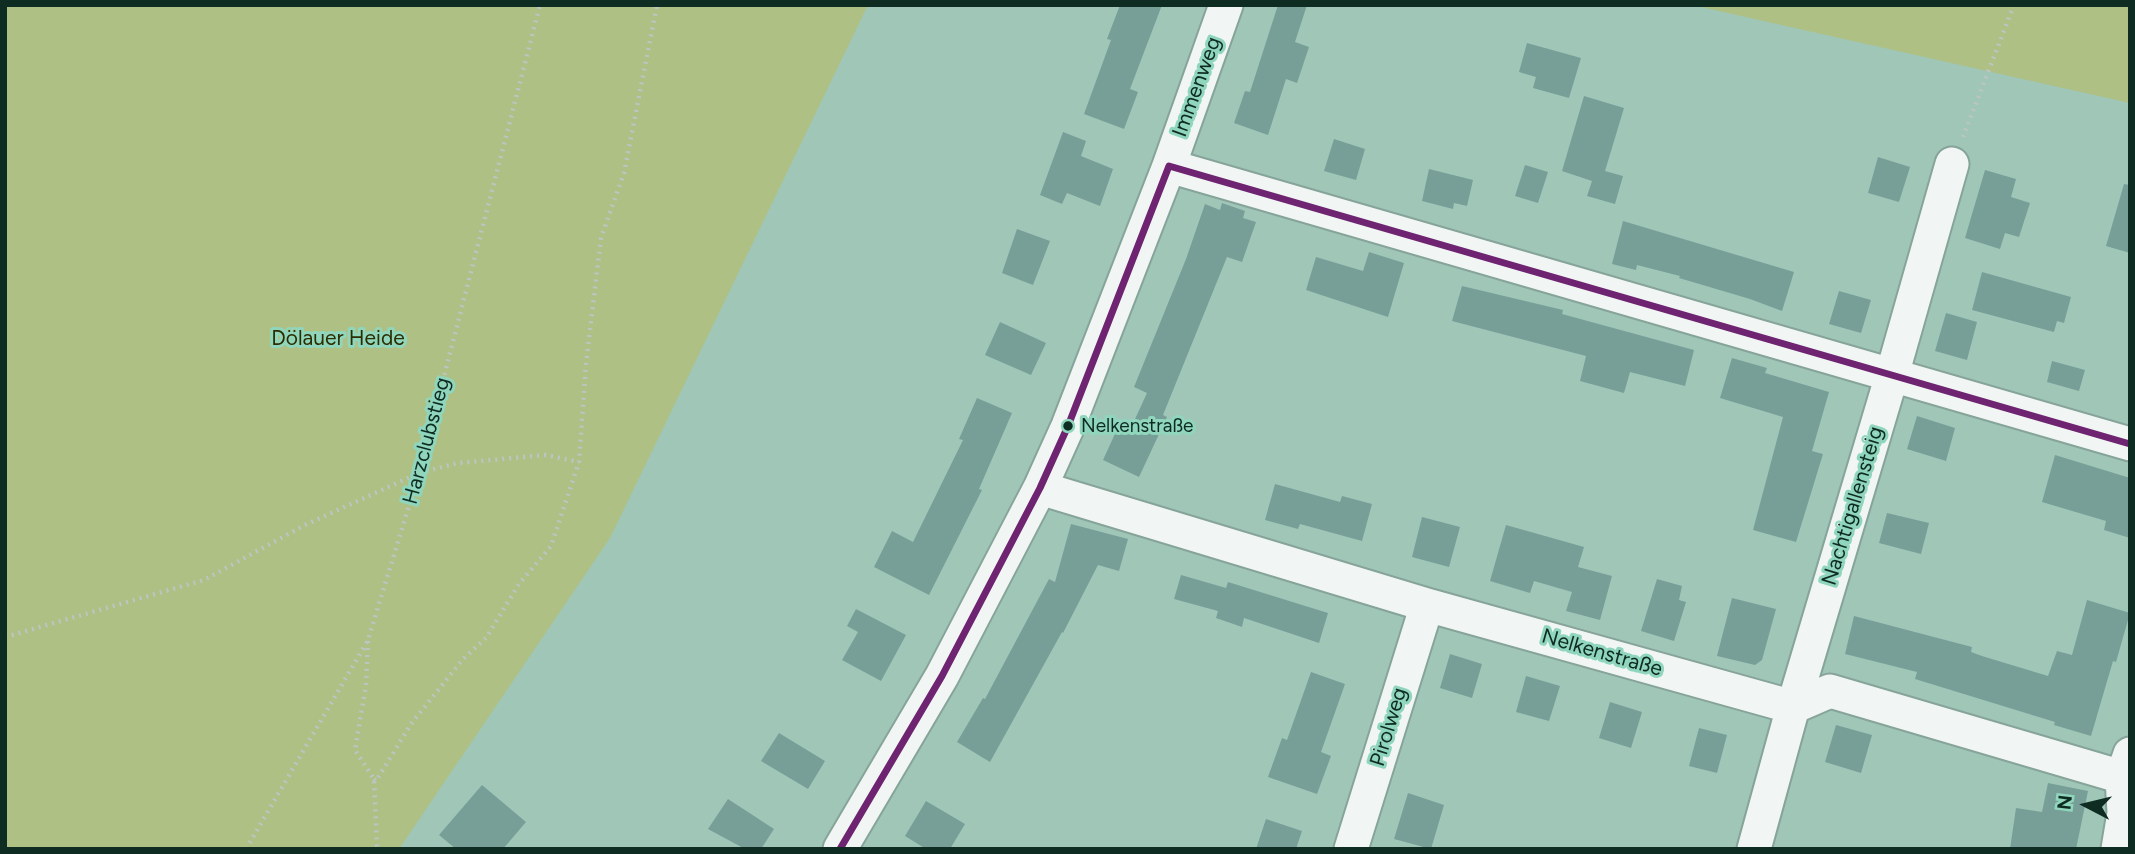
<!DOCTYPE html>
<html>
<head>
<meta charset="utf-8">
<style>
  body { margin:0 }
  #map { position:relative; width:2135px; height:854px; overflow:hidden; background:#a0c6b8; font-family:Figtree,sans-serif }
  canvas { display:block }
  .frame { position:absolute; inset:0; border:7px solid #0f2c23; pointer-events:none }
  .north { position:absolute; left:2051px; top:770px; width:70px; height:70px; -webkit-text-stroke:5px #90d6bd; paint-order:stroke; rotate:277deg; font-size:19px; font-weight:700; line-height:28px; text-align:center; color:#0f2c23 }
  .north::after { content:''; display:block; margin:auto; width:24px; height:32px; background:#0f2c23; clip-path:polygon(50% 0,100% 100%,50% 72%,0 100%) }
</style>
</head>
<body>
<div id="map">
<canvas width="2135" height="854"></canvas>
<div class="frame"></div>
<div class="north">N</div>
</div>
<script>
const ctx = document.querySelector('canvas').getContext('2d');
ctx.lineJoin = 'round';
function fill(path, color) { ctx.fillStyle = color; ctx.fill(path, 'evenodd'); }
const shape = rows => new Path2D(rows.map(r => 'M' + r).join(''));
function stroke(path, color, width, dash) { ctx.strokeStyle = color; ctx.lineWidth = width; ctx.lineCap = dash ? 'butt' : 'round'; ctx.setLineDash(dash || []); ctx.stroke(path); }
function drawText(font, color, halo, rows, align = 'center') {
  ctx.font = font + ' Figtree,sans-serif'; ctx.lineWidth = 6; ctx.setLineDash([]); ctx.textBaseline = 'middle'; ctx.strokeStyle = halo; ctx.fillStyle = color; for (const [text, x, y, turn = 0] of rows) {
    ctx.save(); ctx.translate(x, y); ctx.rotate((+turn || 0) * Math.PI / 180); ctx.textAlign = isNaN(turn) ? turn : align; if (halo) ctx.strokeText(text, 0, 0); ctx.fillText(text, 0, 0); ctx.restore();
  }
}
const green = shape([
  [5,5,868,5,610,538,399,849,5,849],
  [1692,5,2130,5,2130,103]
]);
const building = shape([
  [1120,5,1162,5,1130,89,1138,92,1124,129,1084,114,1111,40,1107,39],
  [1278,5,1307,5,1295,42,1309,47,1297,83,1286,79,1268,135,1234,123,1245,91,1250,92],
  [1527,43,1581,58,1569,98,1533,88,1536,77,1519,72],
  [1584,96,1624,108,1605,171,1623,176,1615,204,1587,196,1592,181,1562,171],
  [1063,132,1086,141,1081,156,1113,169,1100,206,1067,193,1062,204,1040,195],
  [1334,139,1365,149,1356,180,1324,171],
  [1878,157,1910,167,1899,202,1868,193],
  [1525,165,1548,172,1538,203,1515,196],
  [1429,169,1473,180,1467,206,1454,203,1453,209,1422,201],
  [1985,170,2016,179,2011,197,2030,203,2019,237,2005,233,2000,249,1965,238],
  [2124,184,2130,185,2130,253,2106,246],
  [1222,203,1245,211,1243,218,1256,222,1242,262,1227,257,1163,415,1167,417,1139,477,1103,460,1119,425,1130,430,1147,393,1134,387,1186,259,1205,204,1220,210],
  [1623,221,1794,272,1782,311,1750,299,1679,278,1680,276,1637,265,1636,270,1612,264],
  [1017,229,1050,241,1033,285,1002,273],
  [1369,252,1404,263,1388,317,1306,290,1316,257,1363,271],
  [1982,272,2071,297,2064,323,2057,321,2054,332,1972,310],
  [1462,286,1563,310,1562,314,1694,350,1685,386,1630,372,1624,393,1580,381,1586,356,1452,321],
  [1839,291,1871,300,1861,333,1829,324],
  [1946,313,1977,322,1967,360,1935,351],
  [1000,322,1046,343,1031,375,985,355],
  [1732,358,1767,368,1765,373,1829,392,1812,451,1823,454,1796,542,1753,530,1783,417,1720,398],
  [2052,361,2085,370,2079,391,2047,382],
  [977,398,1012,413,979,489,982,490,929,595,874,567,892,531,913,542,963,440,959,439],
  [1917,416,1955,428,1946,461,1907,449],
  [2055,455,2130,478,2130,538,2104,530,2106,521,2042,502],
  [1275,484,1340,502,1342,496,1372,504,1362,541,1300,524,1298,529,1265,520],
  [1887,513,1929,523,1921,554,1879,543],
  [1422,517,1460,527,1449,567,1412,557],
  [1071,524,1128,539,1119,571,1098,565,1063,633,1062,632,990,762,957,742,983,698,985,699,1049,579,1055,582],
  [1506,525,1584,547,1578,567,1612,576,1600,620,1566,611,1572,592,1534,581,1530,593,1490,581],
  [1181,575,1226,588,1228,582,1328,613,1319,643,1244,618,1242,627,1216,618,1218,611,1174,599],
  [1657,579,1682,586,1679,600,1686,602,1674,641,1641,631],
  [1732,598,1776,609,1762,660,1755,665,1717,656],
  [2087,600,2130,613,2116,662,2113,661,2091,736,2054,725,2055,722,1915,679,1917,672,1845,654,1854,616,1972,647,1971,652,1982,656,2048,676,2057,651,2072,655],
  [856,609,906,635,881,681,842,660,858,632,847,626],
  [1450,654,1482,664,1472,698,1440,688],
  [1311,672,1345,684,1321,752,1331,756,1317,794,1268,777,1282,738,1287,740],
  [1526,676,1560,686,1549,721,1516,712],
  [1610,702,1642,712,1631,748,1599,738],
  [1836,725,1872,735,1861,773,1825,762],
  [1699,728,1727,735,1717,773,1689,766],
  [779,733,825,761,808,789,761,761],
  [2048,783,2088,791,2076,849,2010,849,2016,808,2042,812],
  [482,785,526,822,503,849,456,849,439,835],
  [1408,793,1444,805,1431,849,1394,839],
  [728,799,774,829,761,849,745,849,708,829],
  [926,801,965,824,950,849,926,849,905,836],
  [1266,819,1302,831,1296,849,1256,849]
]);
const path = shape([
  [1963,137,2014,5],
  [5,637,204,580,305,525,419,473,458,463,546,455,579,462],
  [368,641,366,685,355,750,374,779,377,846,379,849],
  [374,779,376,781,411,724,463,659,486,638,519,584,551,546,579,462,586,364,601,238,624,173,657,5],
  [246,849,368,640,419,473,540,5]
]);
const minor = shape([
  [1169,166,2130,444],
  [1040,488,1427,605,1793,707,1830,691,2122,777],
  [840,849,942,676,1040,488,1068,426,1169,166,1226,5],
  [1351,849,1427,605],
  [1754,849,1793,707,1892,375,1952,164],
  [2118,849,2124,813,2122,777,2130,754]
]);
const bus1 = shape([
  [840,849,942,676,1040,488,1068,426,1169,166,2130,444]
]);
const markers = [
  [1068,426,6,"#0f2c23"]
];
const busNames = [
  ["Nelkenstraße",1081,426]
];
const streetNames = [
  ["Immenweg",1197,87,-70],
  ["Harzclubstieg",427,441,-75],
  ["Nachtigallensteig",1853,506,-73],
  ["Nelkenstraße",1602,653,16],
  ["Pirolweg",1389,727,-73]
];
const parkNames = [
  ["Dölauer Heide",338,339]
];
fill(green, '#aec083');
fill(building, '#779f98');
stroke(minor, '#86a499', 37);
stroke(path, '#bbc6c2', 4.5, [2, 5]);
stroke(minor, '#f1f6f4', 33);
stroke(bus1, '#6f2472', 7);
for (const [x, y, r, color] of markers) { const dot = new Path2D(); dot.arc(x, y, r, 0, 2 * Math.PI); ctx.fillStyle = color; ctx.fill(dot); stroke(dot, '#90d6bd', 2.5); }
drawText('19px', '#0f2c23', '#90d6bd', busNames, 'left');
drawText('21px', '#0f2c23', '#90d6bd', streetNames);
drawText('21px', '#2d2d00', '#90d6bd', parkNames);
</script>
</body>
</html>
